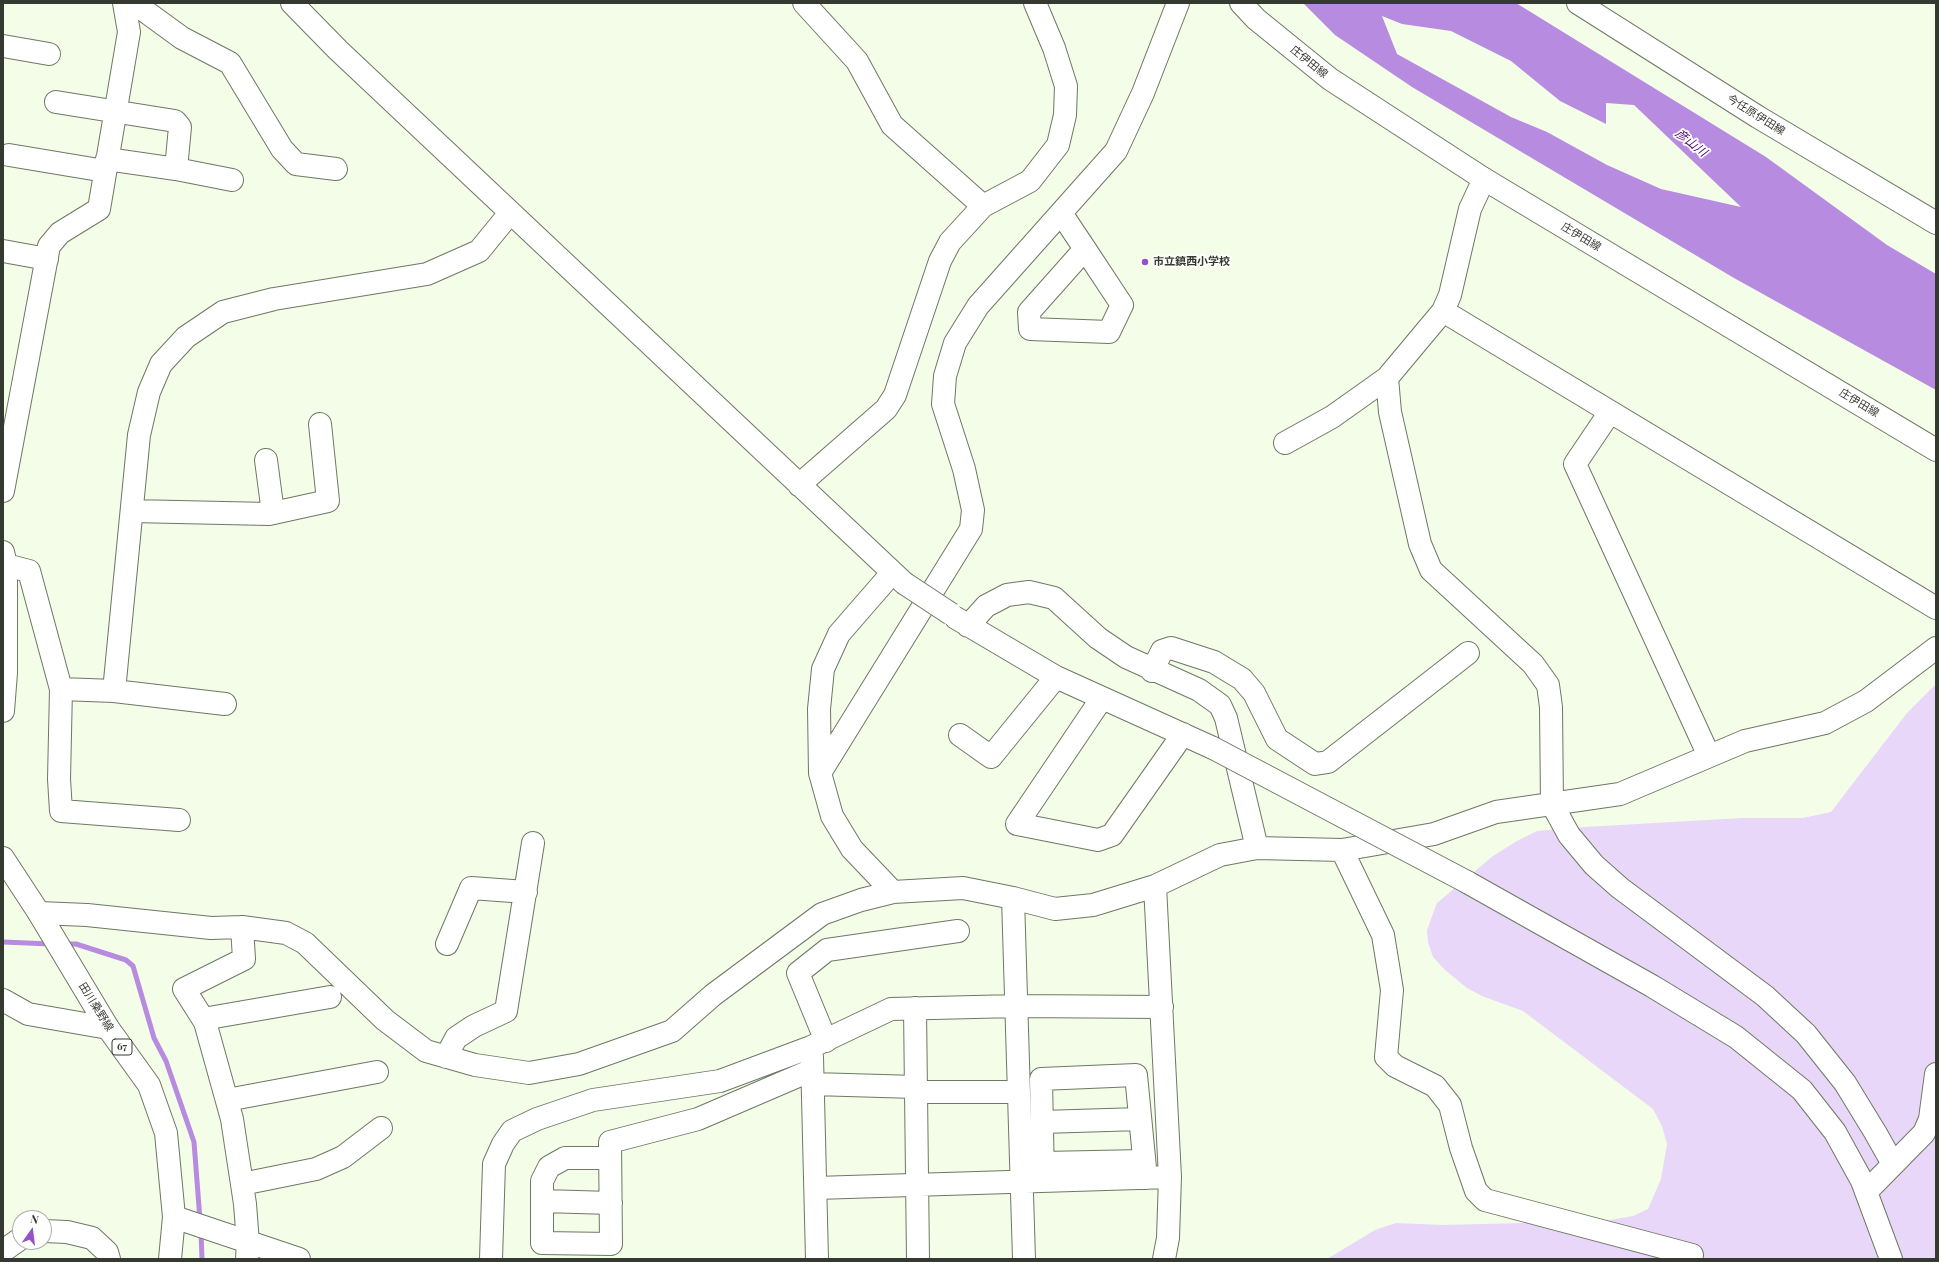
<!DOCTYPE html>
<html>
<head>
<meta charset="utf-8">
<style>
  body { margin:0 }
  #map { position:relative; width:1939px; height:1262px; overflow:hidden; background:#f3fde7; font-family:"Playfair Display",serif }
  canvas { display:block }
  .frame { position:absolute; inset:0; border:4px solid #353a31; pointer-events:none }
  .north { position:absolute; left:12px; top:1210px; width:40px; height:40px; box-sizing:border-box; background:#fff; border:1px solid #aeb0ad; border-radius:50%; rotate:14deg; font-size:11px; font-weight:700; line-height:16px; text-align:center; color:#353a31 }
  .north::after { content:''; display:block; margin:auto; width:14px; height:18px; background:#9553c8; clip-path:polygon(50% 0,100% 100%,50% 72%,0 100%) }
</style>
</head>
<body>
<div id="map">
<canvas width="1939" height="1262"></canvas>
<div class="frame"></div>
<div class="north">N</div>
</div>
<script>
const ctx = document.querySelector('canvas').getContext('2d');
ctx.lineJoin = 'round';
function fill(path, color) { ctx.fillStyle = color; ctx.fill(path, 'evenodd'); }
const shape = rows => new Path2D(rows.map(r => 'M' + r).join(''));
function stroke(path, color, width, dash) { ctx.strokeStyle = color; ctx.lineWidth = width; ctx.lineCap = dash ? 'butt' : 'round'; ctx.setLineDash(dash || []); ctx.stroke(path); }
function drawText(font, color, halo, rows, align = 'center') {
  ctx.font = font + ' "Playfair Display","Noto Sans JP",serif'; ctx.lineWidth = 3.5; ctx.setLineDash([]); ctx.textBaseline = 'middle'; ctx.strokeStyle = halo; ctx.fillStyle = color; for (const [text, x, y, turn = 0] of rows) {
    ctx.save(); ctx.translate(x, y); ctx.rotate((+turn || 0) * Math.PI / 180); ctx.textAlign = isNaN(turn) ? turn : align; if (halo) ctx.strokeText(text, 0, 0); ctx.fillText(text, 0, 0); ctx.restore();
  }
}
const green = shape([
  [1936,684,1936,1259,1327,1259,1375,1230,1396,1223,1442,1225,1604,1221,1633,1216,1648,1209,1661,1179,1667,1144,1662,1126,1653,1109,1523,1011,1482,996,1467,988,1445,970,1433,957,1428,942,1427,930,1437,903,1493,856,1517,841,1537,831,1568,828,1742,818,1803,818,1831,812,1907,713]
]);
const water = shape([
  [1303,3,1516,3,1766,157,1887,245,1936,274,1936,390,1734,278,1412,87,1335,35],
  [1382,16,1402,24,1451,31,1511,61,1560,101,1606,124,1606,103,1634,105,1741,207,1661,189,1607,165,1547,132,1511,117,1397,54]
]);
const stream = shape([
  [3,942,51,944],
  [65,944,76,944,126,960,133,966,154,1038,166,1061,194,1142,200,1220],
  [201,1232,202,1259]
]);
const minor = shape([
  [134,3,182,38,230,63,282,149,296,164,336,169],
  [292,3,338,50,904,583],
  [804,3,857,61,892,125,983,206,1030,181,1058,145,1065,115,1066,86,1054,48,1035,3],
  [3,46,49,54],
  [56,102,175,121,180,127,176,169,107,159],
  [9,155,105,171],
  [176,169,232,180],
  [1061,213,1085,249,1122,305,1109,332,1030,329,1029,312,1085,249],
  [3,251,47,259],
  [1443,311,1936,608],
  [1387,378,1390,412,1420,544,1431,570,1533,664,1548,685,1551,707,1552,804,1569,835,1594,865,1620,888,1765,996,1806,1034,1845,1083,1875,1132,1893,1164],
  [1610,412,1575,464,1709,756],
  [1285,443,1332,417,1387,378,1443,311,1450,295,1470,209,1484,179],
  [266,460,273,513],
  [799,485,886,409,895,395,940,261,950,242,983,206],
  [3,491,49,246,60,233,99,209,129,32,124,3],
  [132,511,269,514,328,501,320,424],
  [6,565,29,571,61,689,114,691],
  [892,573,839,634,823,669,819,709,820,773,832,816,852,849,893,892],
  [956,618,1056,677,1213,748],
  [968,626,986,606,1007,595,1029,592,1054,598,1098,638,1126,657,1199,690,1220,705,1226,718,1257,848],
  [1152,671,1162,651,1171,648,1214,662,1242,679,1254,693,1277,739,1315,764,1328,762,1468,653],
  [61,689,59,779,61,811,179,820],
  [1102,698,1017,824,1098,840,1112,835,1183,734],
  [225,704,114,691,139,435,149,392,161,364,186,337,223,312,274,299,427,274,479,251,510,213],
  [3,711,6,673,6,565,3,552],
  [960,735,991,757,1056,677],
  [820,773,971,529,973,510,964,469,943,404,945,376,955,343,978,306,1116,151,1143,93,1178,3],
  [1342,850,1383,935,1392,990,1386,1057,1395,1066,1435,1086,1450,1105,1461,1148,1476,1191,1485,1200,1692,1255],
  [1467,882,1652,986,1736,1037,1802,1090,1835,1132,1862,1181,1891,1259],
  [1155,886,1170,1177,1168,1238,1164,1259],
  [1013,898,1024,1259],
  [39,913,87,915,211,928,242,927,286,933,305,943,385,1020,426,1051,475,1065,529,1073,579,1064,672,1031,713,995,822,914,861,900,893,892,963,888,1013,898,1055,909,1093,905,1155,886,1220,855,1257,848,1342,850,1434,834,1496,812,1620,794,1745,741,1825,723,1866,701,1936,648],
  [242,927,244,959,184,989,205,1022,232,1119,245,1204,248,1243,247,1259],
  [447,944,471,888,526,892],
  [3,1000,28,1014,108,1028],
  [915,1008,918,1259],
  [203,1019,330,997],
  [826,1041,798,973,827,950,958,931],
  [446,1057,456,1038,474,1026,506,1011,533,843],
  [812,1057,817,1259],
  [813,1084,916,1087],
  [916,1092,1019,1092],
  [227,1100,377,1072],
  [1042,1122,1140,1119],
  [610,1158,565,1158,549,1167,542,1181,542,1243,611,1244,610,1142,698,1119,812,1070],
  [1043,1163,1144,1161],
  [1043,1181,1041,1079,1136,1075,1146,1178],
  [242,1184,316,1169,343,1157,381,1128],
  [816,1188,1170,1177],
  [1866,1192,1924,1133,1930,1119,1936,1074],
  [542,1201,611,1203],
  [174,1217,299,1259],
  [44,1231,67,1232,92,1238,107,1252,109,1259],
  [3,1251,20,1239],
  [491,1259,494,1164,503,1144,512,1131,537,1119,593,1100,720,1081,811,1047,891,1009,1016,1006,1162,1007]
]);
const major = shape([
  [1241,3,1256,19,1330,79,1484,179,1936,450],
  [1578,3,1758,117,1936,223],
  [3,858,39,913,108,1028,149,1085,166,1133,174,1217,170,1259]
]);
const minorBridge = shape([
  [904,583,951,614],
  [1213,748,1467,882]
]);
const markers = [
  [1145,262,4,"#9553c8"]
];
const shields = [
  [122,1047,20]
];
const shieldNames = [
  ["67",122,1047]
];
const streetNames = [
  ["庄伊田線",1309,62,39],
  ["今任原伊田線",1756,115,32],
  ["庄伊田線",1581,237,31],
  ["庄伊田線",1859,403,31],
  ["田川桑野線",96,1007,58]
];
const poiNames = [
  ["市立鎮西小学校",1153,262]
];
const waterNames = [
  ["彦山川",1691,143,38]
];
fill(green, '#e8d7f9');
fill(water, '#b78bdf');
stroke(stream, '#b78bdf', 5);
stroke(minor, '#6e7864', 24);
stroke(major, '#6e7864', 24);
stroke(minor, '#fff', 22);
stroke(major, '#fff', 22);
stroke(minorBridge, '#6e7864', 24, []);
stroke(minorBridge, '#fff', 22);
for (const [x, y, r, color] of markers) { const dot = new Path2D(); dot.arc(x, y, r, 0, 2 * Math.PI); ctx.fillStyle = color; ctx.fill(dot); stroke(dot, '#fff', 1.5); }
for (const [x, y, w] of shields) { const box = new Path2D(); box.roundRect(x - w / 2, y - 8, w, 16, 3); ctx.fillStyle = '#fff'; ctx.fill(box); stroke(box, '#353a31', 1); }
drawText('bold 10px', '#353a31', null, shieldNames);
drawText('11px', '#353a31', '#fff', streetNames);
drawText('bold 11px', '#353a31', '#fff', poiNames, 'left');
drawText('italic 12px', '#49046f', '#fff', waterNames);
</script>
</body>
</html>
